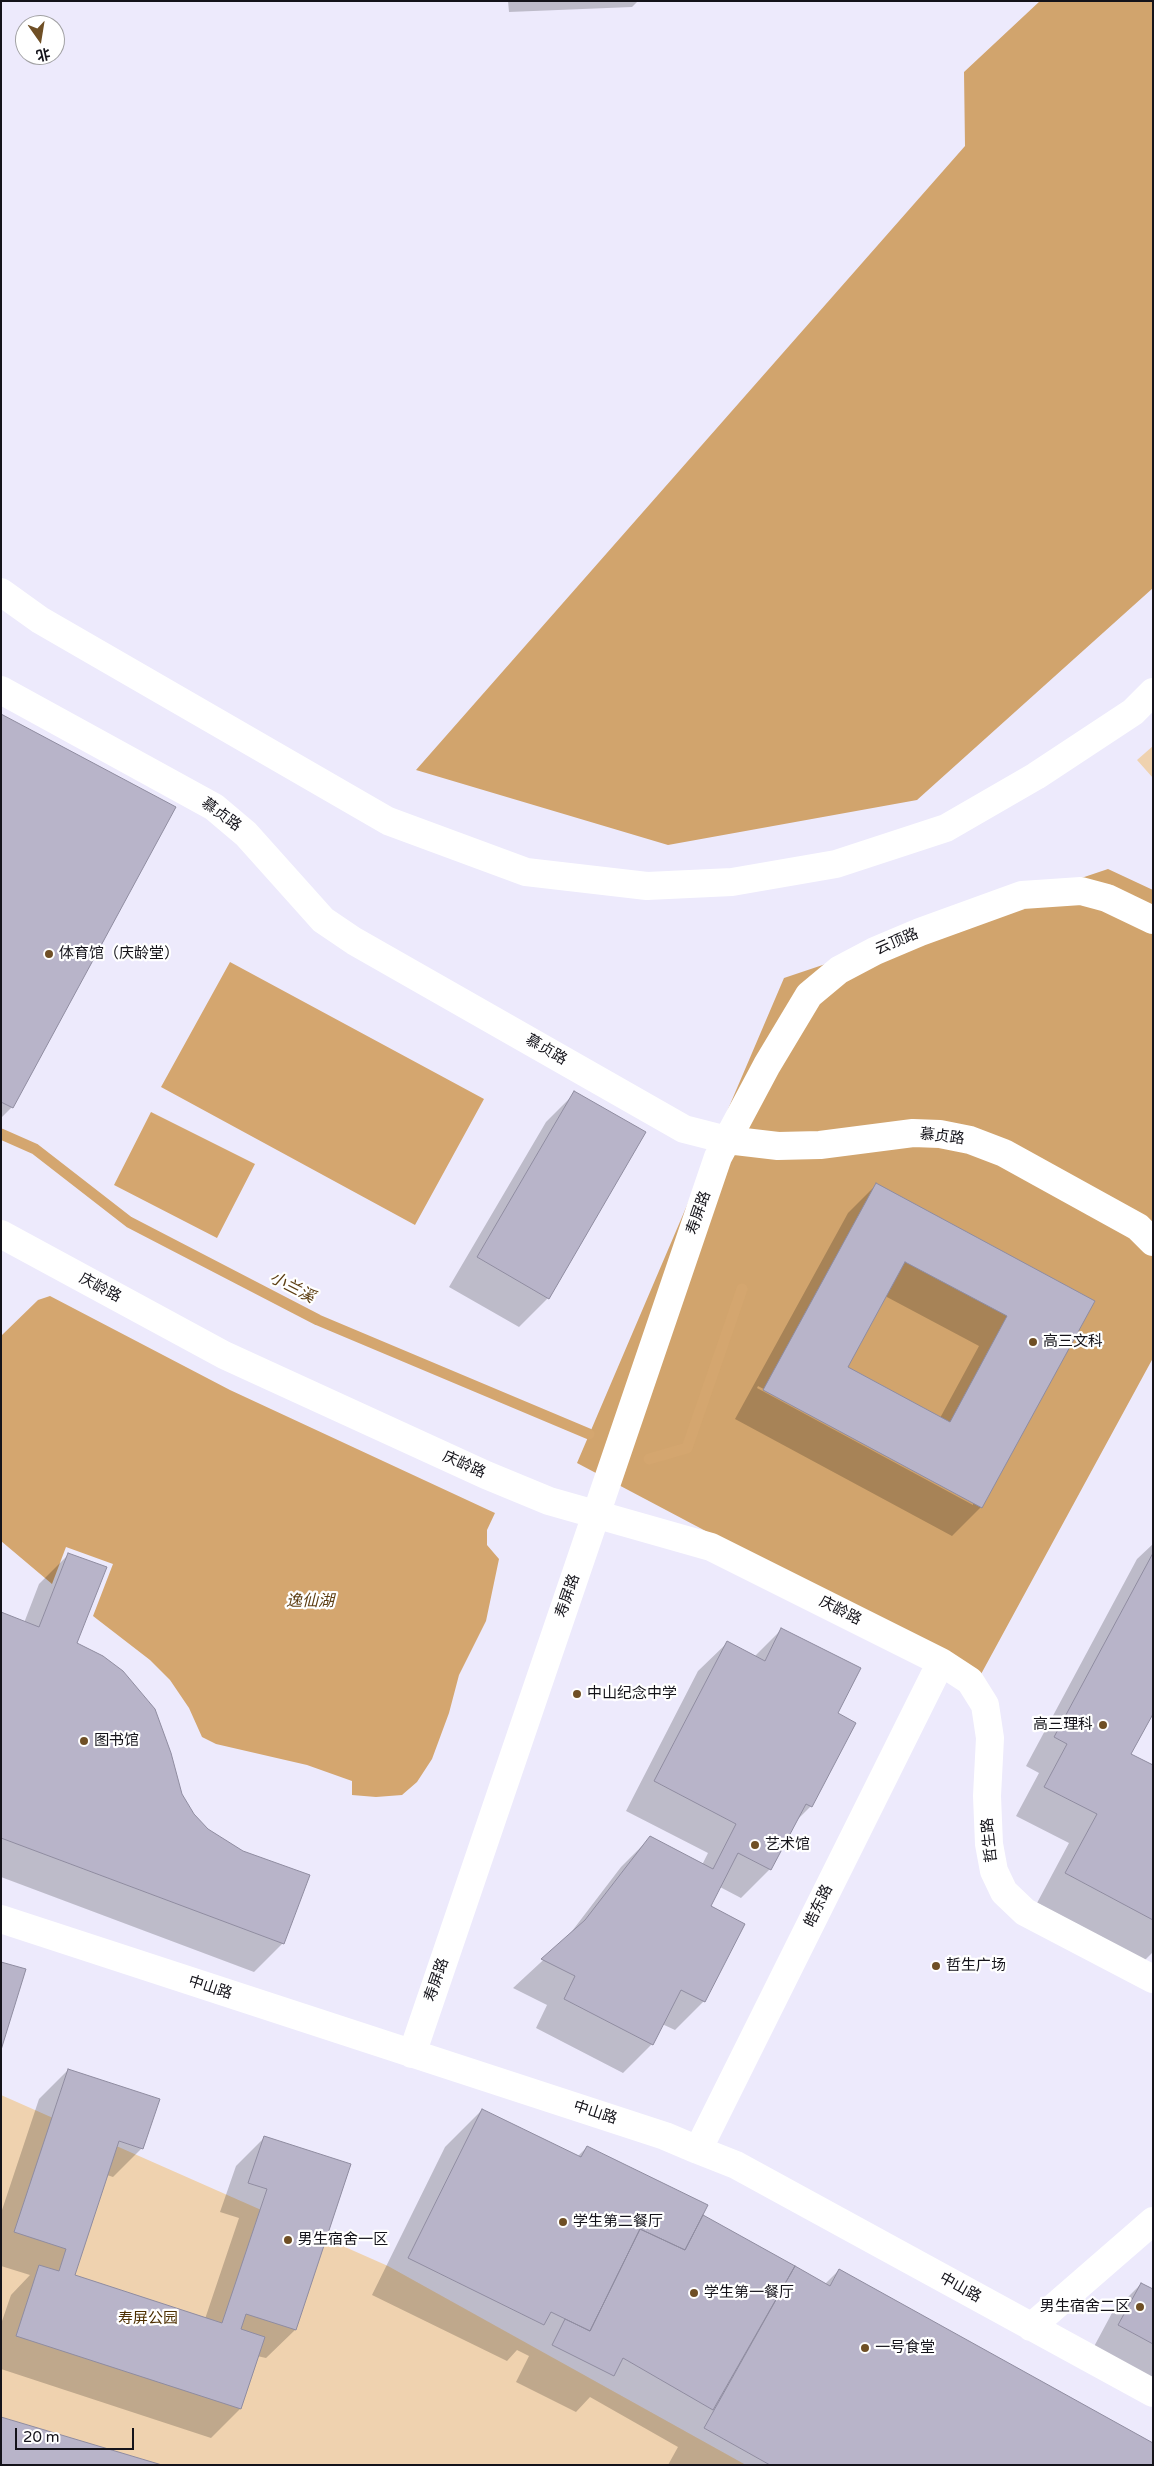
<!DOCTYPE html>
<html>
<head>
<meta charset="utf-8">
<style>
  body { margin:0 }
  #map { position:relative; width:1154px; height:2466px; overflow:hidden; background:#edeafc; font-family:"Varela Round","Noto Sans SC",sans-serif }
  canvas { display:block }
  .frame { position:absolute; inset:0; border:2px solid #14131a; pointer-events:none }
  .north { position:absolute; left:15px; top:15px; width:50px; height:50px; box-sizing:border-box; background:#fff; border:1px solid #a1a1a3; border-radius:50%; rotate:167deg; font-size:14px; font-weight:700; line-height:20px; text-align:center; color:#14131a }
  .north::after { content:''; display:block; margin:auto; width:18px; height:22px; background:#6f4f25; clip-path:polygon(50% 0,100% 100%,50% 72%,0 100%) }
  .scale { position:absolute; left:15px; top:2428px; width:119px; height:22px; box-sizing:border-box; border:2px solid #14131a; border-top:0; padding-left:6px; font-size:15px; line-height:18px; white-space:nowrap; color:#14131a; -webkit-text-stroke:4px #fff; paint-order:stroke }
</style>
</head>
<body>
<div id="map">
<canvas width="1154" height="2466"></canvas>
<div class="frame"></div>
<div class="north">北</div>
<div class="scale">20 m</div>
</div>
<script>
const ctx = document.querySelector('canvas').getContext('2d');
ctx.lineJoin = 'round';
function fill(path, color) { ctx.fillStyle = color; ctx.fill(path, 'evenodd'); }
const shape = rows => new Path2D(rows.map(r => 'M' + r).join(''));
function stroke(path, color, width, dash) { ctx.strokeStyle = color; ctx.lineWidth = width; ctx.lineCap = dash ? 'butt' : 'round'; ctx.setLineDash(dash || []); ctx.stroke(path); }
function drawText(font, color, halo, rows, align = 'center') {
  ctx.font = font + ' "Varela Round","Noto Sans SC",sans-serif'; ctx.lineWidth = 4.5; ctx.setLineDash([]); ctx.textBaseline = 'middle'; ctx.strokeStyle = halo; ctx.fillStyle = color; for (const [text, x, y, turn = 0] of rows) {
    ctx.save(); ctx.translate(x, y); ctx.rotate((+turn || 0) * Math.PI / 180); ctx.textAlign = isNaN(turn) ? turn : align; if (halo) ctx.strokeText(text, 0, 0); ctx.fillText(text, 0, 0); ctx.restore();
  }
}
const green = shape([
  [1153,746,1153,778,1137,760],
  [1,2095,388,2266,746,2465,1,2465]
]);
const forest = shape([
  [1040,1,1153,1,1153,588,917,800,668,845,416,770,965,146,964,72],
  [1108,869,1153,890,1153,1358,980,1676,577,1463,784,978]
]);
const water = shape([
  [230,962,484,1099,415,1225,161,1087],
  [151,1112,255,1164,217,1238,114,1185],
  [50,1296,230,1390,495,1513,487,1530,487,1545,499,1559,486,1621,459,1675,449,1713,432,1759,417,1782,402,1795,376,1797,352,1795,352,1781,307,1765,216,1744,202,1737,189,1708,170,1680,150,1660,93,1616,113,1564,66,1547,52,1584,1,1541,1,1336,38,1300]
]);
const shadow = shape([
  [508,1,638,1,632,7,509,12],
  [1,715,12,1107,1,1118],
  [575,1093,548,1298,519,1327,449,1287,546,1122],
  [877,1184,1094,1301,981,1507,952,1536,735,1419,848,1213],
  [885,1296,979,1346,940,1418,846,1367],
  [758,1386,973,1502,973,1505,757,1388],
  [1153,1544,1153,1712,1130,1754,1153,1767,1153,1952,1145,1960,1037,1903,1069,1843,1016,1816,1039,1773,1026,1766,1137,1559],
  [68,1555,75,1643,193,1815,207,1830,243,1852,308,1876,283,1943,254,1972,1,1877,1,1614,24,1623,39,1584],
  [782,1629,836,1714,811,1806,794,1823,770,1869,741,1898,720,1887,710,1906,744,1924,704,2001,675,2030,662,2024,652,2044,623,2073,536,2028,547,2005,513,1988,566,1939,621,1867,650,1838,702,1865,708,1853,626,1811,698,1671,727,1643,754,1657],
  [68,2070,142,2148,113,2177,107,2175,73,2276,205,2319,239,2218,220,2212,236,2166,265,2137,295,2330,266,2358,257,2356,240,2409,211,2438,1,2369,1,2324,11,2295,30,2275,1,2266,1,2213,39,2099],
  [482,2110,577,2157,587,2147,701,2215,825,2284,839,2270,1153,2465,668,2465,678,2447,590,2397,576,2412,516,2382,529,2356,517,2350,507,2361,372,2295,445,2147],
  [1141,2284,1153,2291,1153,2389,1090,2354,1112,2313]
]);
const stream = shape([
  [1,1134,35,1149,129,1222,318,1320,589,1434],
  [649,1459,687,1448,742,1289]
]);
const building = shape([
  [1,714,176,807,13,1108,1,1102,1,714],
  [574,1091,646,1132,549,1299,477,1257,574,1091],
  [876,1183,1095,1301,982,1508,763,1390,876,1183],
  [905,1262,1007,1316,950,1422,848,1367,905,1262],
  [68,1553,107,1567,77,1643,103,1656,123,1671,155,1709,171,1753,182,1794,194,1814,208,1829,243,1851,310,1875,284,1944,1,1838,1,1612,39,1627,68,1553],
  [1153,1553,1153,1714,1131,1754,1153,1765,1153,1920,1065,1873,1097,1814,1044,1787,1067,1744,1054,1737,1153,1553],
  [781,1628,861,1668,838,1713,856,1723,812,1807,806,1804,771,1870,738,1853,711,1906,745,1924,705,2002,681,1990,653,2045,564,1999,575,1976,541,1959,585,1920,650,1836,713,1869,736,1824,654,1781,727,1641,765,1661,781,1628],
  [1,1962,26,1969,1,2050,1,1962],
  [68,2069,160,2099,143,2149,119,2141,75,2275,222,2323,267,2189,248,2183,264,2136,351,2164,296,2330,246,2314,241,2329,265,2337,241,2409,16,2336,39,2265,59,2271,66,2249,14,2232,68,2069],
  [482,2109,581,2157,587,2146,708,2205,685,2250,640,2229,590,2331,551,2312,544,2325,408,2258,482,2109],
  [703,2215,795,2266,713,2410,623,2358,614,2376,552,2345,565,2319,590,2331,640,2229,685,2250,703,2215],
  [795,2266,830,2286,839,2269,1153,2443,1153,2465,770,2465,704,2428,795,2266],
  [1141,2283,1153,2289,1153,2344,1118,2325,1141,2283],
  [1,2417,162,2465,1,2465,1,2417]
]);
const street = shape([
  [1,592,40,620,388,821,526,872,647,886,732,882,836,864,946,828,1036,776,1133,712,1153,692],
  [1,690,214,807,246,834,323,920,354,941,684,1129,727,1140,778,1146,820,1145,913,1133,940,1134,970,1140,1004,1153,1138,1227,1153,1242],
  [1,1234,224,1355,486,1475,549,1501,711,1547,941,1662,970,1681,985,1705,990,1738,987,1796,989,1844,994,1871,1004,1892,1025,1912,1153,1979],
  [1,1919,665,2136,698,2150,736,2165,1153,2393],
  [412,2054,718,1157,767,1065,809,995,839,970,875,951,920,932,1022,895,1081,891,1107,898,1153,920],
  [698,2150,941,1662],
  [1031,2327,1153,2221]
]);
const markers = [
  [49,954,5,"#6f4f25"],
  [1033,1342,5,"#6f4f25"],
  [577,1694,5,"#6f4f25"],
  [1103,1725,5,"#6f4f25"],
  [84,1741,5,"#6f4f25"],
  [755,1845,5,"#6f4f25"],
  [936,1966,5,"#6f4f25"],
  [563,2222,5,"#6f4f25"],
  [288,2240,5,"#6f4f25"],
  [694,2293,5,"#6f4f25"],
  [1140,2307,5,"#6f4f25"],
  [865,2348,5,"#6f4f25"]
];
const streetNames = [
  ["慕贞路",221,815,36],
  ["云顶路",897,942,-23],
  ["慕贞路",546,1050,30],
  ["慕贞路",942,1137,7],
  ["寿屏路",699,1213,-71],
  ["庆龄路",100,1288,28],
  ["庆龄路",464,1465,24],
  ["寿屏路",568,1596,-71],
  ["庆龄路",840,1611,27],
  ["哲生路",990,1840,-96],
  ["皓东路",819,1906,-64],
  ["寿屏路",437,1980,-71],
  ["中山路",210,1988,18],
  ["中山路",595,2113,18],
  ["中山路",960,2288,29]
];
const poiNames = [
  ["体育馆（庆龄堂）",59,954],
  ["高三文科",1043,1342],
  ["中山纪念中学",587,1694],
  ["高三理科",1093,1725,"right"],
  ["图书馆",94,1741],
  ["艺术馆",765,1845],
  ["哲生广场",946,1966],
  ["学生第二餐厅",573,2222],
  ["男生宿舍一区",298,2240],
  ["学生第一餐厅",704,2293],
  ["男生宿舍二区",1130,2307,"right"],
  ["一号食堂",875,2348]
];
const parkNames = [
  ["寿屏公园",148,2319]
];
const waterNames = [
  ["小兰溪",292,1288,27],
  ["逸仙湖",310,1602]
];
fill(green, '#efd2af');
fill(forest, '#d1a46d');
fill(water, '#d4a66f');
fill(shadow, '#0003');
stroke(stream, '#d4a66f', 11);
fill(building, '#b8b4c9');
stroke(building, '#8f8ca0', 1);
stroke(street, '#fff', 28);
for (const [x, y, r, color] of markers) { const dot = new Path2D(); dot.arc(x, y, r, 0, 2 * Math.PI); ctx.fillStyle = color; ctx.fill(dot); stroke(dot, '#fff', 2); }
drawText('15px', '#14131a', '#fff', streetNames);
drawText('15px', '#14131a', '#fff', poiNames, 'left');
drawText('15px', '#4d2f00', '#fff', parkNames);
drawText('italic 16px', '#5d3e13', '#fff', waterNames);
</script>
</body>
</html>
